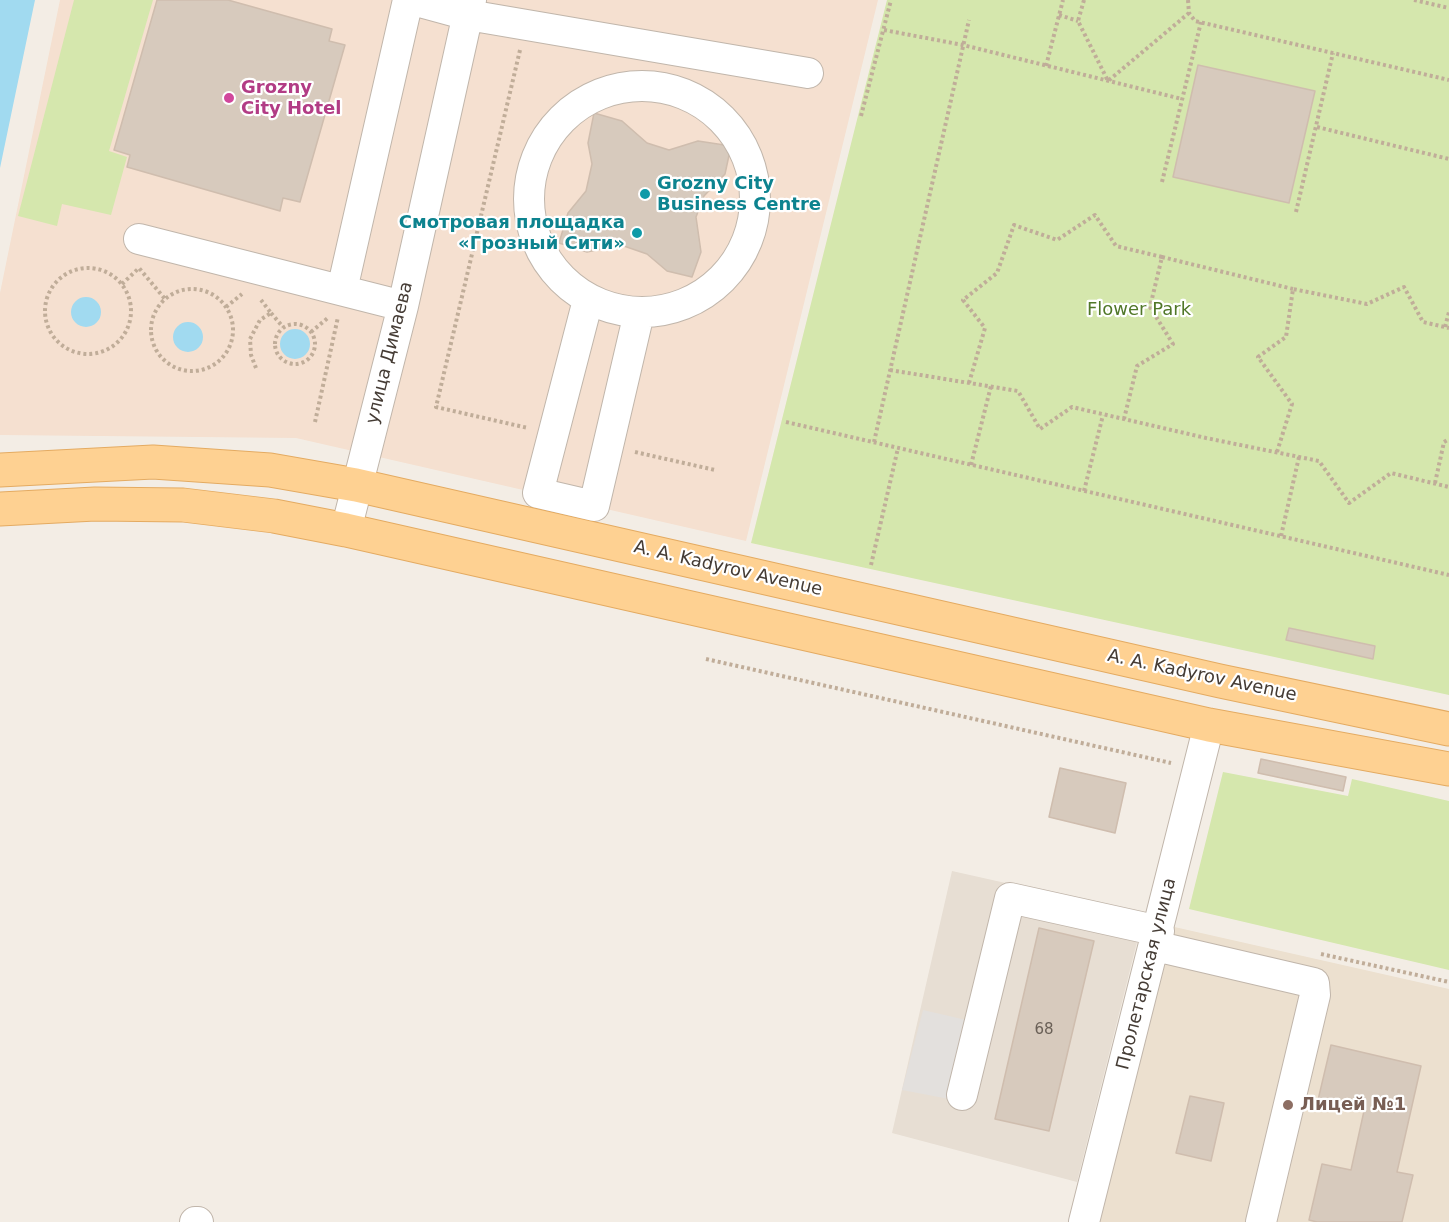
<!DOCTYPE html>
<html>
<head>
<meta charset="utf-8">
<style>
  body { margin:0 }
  canvas { display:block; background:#f3ede5 }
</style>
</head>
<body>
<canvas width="1449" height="1222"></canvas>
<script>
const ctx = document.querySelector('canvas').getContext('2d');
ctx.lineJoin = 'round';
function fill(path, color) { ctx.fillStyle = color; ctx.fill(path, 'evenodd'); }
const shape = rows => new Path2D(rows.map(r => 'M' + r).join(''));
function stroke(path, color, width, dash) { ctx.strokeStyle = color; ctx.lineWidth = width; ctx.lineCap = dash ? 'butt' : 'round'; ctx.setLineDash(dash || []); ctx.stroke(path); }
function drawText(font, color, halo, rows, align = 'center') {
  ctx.font = font + ' "DejaVu Sans",sans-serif'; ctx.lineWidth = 4.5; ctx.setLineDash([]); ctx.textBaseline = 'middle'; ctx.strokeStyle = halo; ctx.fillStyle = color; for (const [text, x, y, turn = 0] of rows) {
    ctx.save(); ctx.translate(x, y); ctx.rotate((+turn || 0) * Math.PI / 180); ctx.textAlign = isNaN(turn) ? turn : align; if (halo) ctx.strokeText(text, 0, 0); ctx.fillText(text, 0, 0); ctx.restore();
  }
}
const residential = shape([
  [952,871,1144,914,1077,1182,892,1133]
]);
const commercial = shape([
  [60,0,878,0,746,541,296,438,0,435,0,293]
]);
const education = shape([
  [1170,926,1449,989,1449,1222,1100,1222]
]);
const green = shape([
  [74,0,153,0,109,151,127,157,111,215,62,204,57,226,18,216],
  [887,0,1449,0,1449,695,751,543],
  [1223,772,1348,796,1352,779,1449,801,1449,970,1189,909]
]);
const parking = shape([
  [923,1010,988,1025,970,1103,902,1090]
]);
const water = shape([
  [0,0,35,0,0,168],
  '71 312a15 15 0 1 1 30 0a15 15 0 1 1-30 0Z',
  '173 337a15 15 0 1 1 30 0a15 15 0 1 1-30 0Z',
  '280 344a15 15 0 1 1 30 0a15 15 0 1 1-30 0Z'
]);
const building = shape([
  [157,0,228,0,332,29,329,41,345,45,300,202,283,198,280,211,127,167,130,155,114,150,157,0],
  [1198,65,1315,91,1289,203,1173,177,1198,65],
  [594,113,622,121,647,143,669,150,698,141,731,146,725,174,704,196,696,217,701,252,692,277,667,271,647,254,621,245,587,252,559,243,568,213,586,191,592,164,588,143,594,113],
  [1289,628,1375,646,1373,659,1286,640,1289,628],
  [1261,759,1346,777,1343,791,1258,773,1261,759],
  [1060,768,1126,783,1115,833,1049,817,1060,768],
  [1039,928,1094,941,1049,1131,995,1119,1039,928],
  [1331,1045,1421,1066,1397,1172,1413,1175,1402,1222,1317,1222,1309,1220,1322,1164,1351,1170,1364,1111,1318,1100,1331,1045],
  [1190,1096,1224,1103,1211,1161,1176,1153,1190,1096]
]);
const path = shape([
  [1084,0,1078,21,1108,81,1189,13],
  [1188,0,1189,13,1195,21,1449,80],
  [1414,0,1449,8],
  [1059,15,1078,21],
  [884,30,963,45,1182,99],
  [520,50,436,407,528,428],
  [1046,66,1063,0],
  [861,116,891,0],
  [1317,127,1449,159],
  [1162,182,1201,22],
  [1296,212,1333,53],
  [1162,257,1293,289],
  '45 311a43 43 0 1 1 86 0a43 43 0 1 1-86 0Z',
  [122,284,139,268,165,299],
  '151 330a41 41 0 1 1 82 0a41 41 0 1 1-82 0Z',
  [226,307,242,294],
  [271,313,283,327],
  '275 344a20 20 0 1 1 40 0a20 20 0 1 1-40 0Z',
  [1445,327,1449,312],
  [311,332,329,317],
  [256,368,251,355,250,339,260,320,271,313,261,300],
  [890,370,1018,391,1040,429,1072,407,1206,438,1319,461,1349,503,1391,473,1449,487],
  [969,383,985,328,963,300,997,273,1014,225,1057,240,1095,215,1116,246,1162,257,1150,307,1173,344,1137,366,1124,419],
  [315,422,338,317],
  [786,422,1449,575],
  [874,442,969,20],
  [635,452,715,470],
  [1277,452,1292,404,1258,357,1286,337,1293,289,1367,304,1404,287,1423,322,1449,328],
  [971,465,991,386],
  [1435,483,1444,442,1449,439],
  [1084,491,1103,415],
  [1281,536,1299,457],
  [871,565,898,448],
  [706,659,1171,763],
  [1321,954,1449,982]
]);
const minor = shape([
  [413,0,468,15,808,73],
  '529 199a113 113 0 1 1 226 0a113 113 0 1 1-226 0Z',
  [139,239,403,306],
  [342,290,408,0],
  [588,300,538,493,594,506,639,313],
  [346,530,403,306,471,0],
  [1155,946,1314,983,1315,995,1261,1222],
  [962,1095,1010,898,1159,931],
  [195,1222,198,1222],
  [1084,1222,1209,725]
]);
const major = shape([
  [0,470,153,462,270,470,356,485,1220,681,1449,729],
  [0,509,95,504,183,505,274,516,346,530,1209,725,1449,769]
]);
const markers = [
  [229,98,6,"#d1479c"],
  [645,194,6,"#0f9aa8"],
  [637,233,6,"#0f9aa8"],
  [1288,1105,6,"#8d6e63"]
];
const numberNames = [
  ["68",1044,1030]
];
const hotelNames = [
  ["Grozny",241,88],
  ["City Hotel",241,109]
];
const cultureNames = [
  ["Grozny City",657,184],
  ["Business Centre",657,205],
  ["Смотровая площадка",625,223,"right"],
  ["«Грозный Сити»",625,244,"right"]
];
const parkNames = [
  ["Flower Park",1139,310]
];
const streetNames = [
  ["улица Димаева",390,353,-76],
  ["A. A. Kadyrov Avenue",728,569,13],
  ["A. A. Kadyrov Avenue",1202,676,12],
  ["Пролетарская улица",1147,974,-76]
];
const educationNames = [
  ["Лицей №1",1300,1105]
];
fill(residential, '#e7ded3');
fill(commercial, '#f5e0d0');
fill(education, '#ece0cf');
fill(green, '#d5e7ad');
fill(parking, '#e3e0dd');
fill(water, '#a1daf0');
fill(building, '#d7cabd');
stroke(building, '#cfbdae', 1.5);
stroke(minor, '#c1b6ab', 32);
stroke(major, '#e4ab62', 35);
stroke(path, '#c0ad99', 4, [3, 3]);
stroke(minor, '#fff', 30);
stroke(major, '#fed192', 33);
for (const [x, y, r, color] of markers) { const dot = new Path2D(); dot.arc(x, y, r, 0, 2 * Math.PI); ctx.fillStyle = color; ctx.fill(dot); stroke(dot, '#fff', 2); }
drawText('15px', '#6a6057', null, numberNames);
drawText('bold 18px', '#b23c85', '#fff', hotelNames, 'left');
drawText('bold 18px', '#0d838f', '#fff', cultureNames, 'left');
drawText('18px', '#507728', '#fff', parkNames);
drawText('18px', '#453c35', '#fff', streetNames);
drawText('bold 18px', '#785e54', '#fff', educationNames, 'left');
</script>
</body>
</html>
